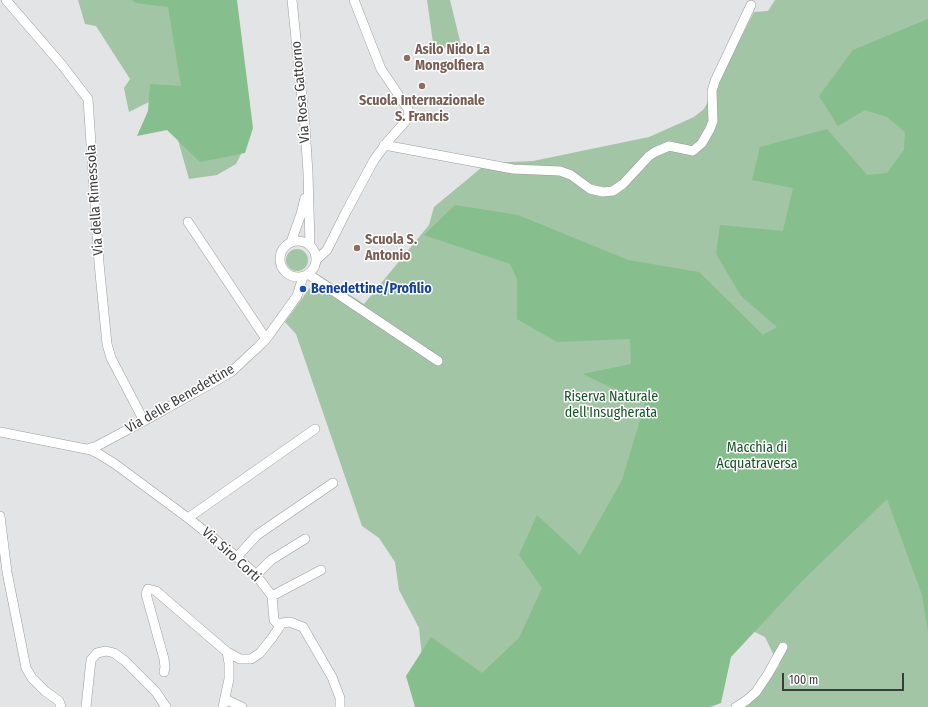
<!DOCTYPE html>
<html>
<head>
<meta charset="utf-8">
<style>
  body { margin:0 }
  #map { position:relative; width:928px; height:707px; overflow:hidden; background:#e3e4e5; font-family:"Fira Sans Condensed",sans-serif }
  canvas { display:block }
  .scale { position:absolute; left:782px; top:673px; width:122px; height:18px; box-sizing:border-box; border:2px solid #3c3c3d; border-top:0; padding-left:5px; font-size:12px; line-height:14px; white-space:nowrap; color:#3c3c3d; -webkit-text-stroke:3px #fff; paint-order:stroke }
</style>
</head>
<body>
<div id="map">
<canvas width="928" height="707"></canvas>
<div class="scale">100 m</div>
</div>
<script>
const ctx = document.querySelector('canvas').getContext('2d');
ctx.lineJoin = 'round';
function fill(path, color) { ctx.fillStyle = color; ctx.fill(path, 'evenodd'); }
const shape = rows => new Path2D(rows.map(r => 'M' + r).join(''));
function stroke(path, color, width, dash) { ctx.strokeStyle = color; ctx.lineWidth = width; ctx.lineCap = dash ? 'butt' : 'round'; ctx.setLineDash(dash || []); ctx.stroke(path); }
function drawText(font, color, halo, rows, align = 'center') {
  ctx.font = font + ' "Fira Sans Condensed",sans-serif'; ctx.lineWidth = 3; ctx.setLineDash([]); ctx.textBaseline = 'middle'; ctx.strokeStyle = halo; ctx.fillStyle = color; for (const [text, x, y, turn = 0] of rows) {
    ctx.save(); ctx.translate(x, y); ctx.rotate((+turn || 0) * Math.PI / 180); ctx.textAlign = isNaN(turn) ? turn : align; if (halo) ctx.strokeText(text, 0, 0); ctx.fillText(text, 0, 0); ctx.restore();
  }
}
const green = shape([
  [78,0,226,0,243,150,236,164,217,175,189,179,165,94,129,112,124,88,130,79,96,26,85,24],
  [427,0,450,0,461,45,434,50],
  [775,0,928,0,928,707,740,707,754,699,779,666,765,637,738,624,427,705,419,628,399,590,395,562,379,538,362,526,296,334,285,322,319,275,364,304,429,225,434,207,487,163,533,161,649,137,694,117,704,109,754,12,768,11],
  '286 260a11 11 0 1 1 22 0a11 11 0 1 1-22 0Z'
]);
const forest = shape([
  [132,0,237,0,253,128,245,153,200,162,167,130,137,136,148,111,150,84,181,86,168,7,136,3],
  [928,19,928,632,922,595,887,499,802,581,731,657,721,703,710,707,415,707,406,676,431,637,482,673,519,638,542,588,519,555,537,515,580,555,622,480,645,404,583,374,631,364,630,339,557,342,517,319,517,279,510,264,424,235,455,205,518,215,628,260,699,272,763,335,777,327,741,296,716,254,720,225,783,231,793,188,752,180,760,147,827,129,867,175,887,173,904,150,905,132,887,117,865,110,838,126,819,96,853,50]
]);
const minor = shape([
  [6,0,62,65,88,99,99,263,107,344,111,358,144,421],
  [292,0,305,127,308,173,310,245],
  [384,145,513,169,560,171,571,175,590,189,603,192,613,191,623,184,649,156,655,152,669,146,693,151,702,143,710,129,713,121,712,91,715,81,751,5],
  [188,222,266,339],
  '280 259a18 18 0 1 1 36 0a18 18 0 1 1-36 0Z',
  [291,242,301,214,305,198],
  [316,260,327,250,346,212,374,160,388,141,405,122,409,115,408,109,381,69,354,0],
  [308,274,438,361],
  [0,432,91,450,99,454,115,464,188,518,237,557,256,575,272,596,274,620,280,626],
  [87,449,97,446,151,417,212,383,231,372,257,348,266,339,297,296,303,277],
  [0,516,7,572,26,668,32,678,45,691,59,701,61,707],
  [188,518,315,429],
  [237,557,257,535,333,483],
  [256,575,271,560,305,539],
  [272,596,321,570],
  [164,672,165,667,164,659,146,594,148,589,156,591,227,652,240,659,251,659,260,653,272,638,282,623,290,622,300,626,303,627,332,677,340,698,340,707],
  [225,699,242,707],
  [86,707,91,660,97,653,106,651,114,653,125,661,156,692,166,707],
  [223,707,229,679,229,663,227,652],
  [736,707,747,700,756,692,768,674,783,647]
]);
const markers = [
  [407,58,4,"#8d6e63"],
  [422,86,4,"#8d6e63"],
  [357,248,4,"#8d6e63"],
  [303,289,4,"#1a4fb4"]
];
const educationNames = [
  ["Asilo Nido La",415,50],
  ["Mongolfiera",415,66],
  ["Scuola Internazionale",422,101,"center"],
  ["S. Francis",422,117,"center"],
  ["Scuola S.",365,240],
  ["Antonio",365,256]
];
const streetNames = [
  ["Via Rosa Gattorno",301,92,-95],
  ["Via della Rimessola",95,200,-94],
  ["Via delle Benedettine",180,399,-30],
  ["Via Siro Corti",231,555,42]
];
const transitNames = [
  ["Benedettine/Profilio",311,289]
];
const parkNames = [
  ["Riserva Naturale",611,397],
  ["dell'Insugherata",611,413],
  ["Macchia di",757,448],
  ["Acquatraversa",757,464]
];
fill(green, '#a2c5a5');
fill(forest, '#86be8d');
stroke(minor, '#9b9c9d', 10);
stroke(minor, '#fff', 9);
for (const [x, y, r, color] of markers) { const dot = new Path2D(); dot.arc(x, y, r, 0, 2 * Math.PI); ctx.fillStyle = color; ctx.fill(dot); stroke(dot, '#fff', 1.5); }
drawText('bold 14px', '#785e54', '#fff', educationNames, 'left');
drawText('14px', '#3c3c3d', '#fff', streetNames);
drawText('bold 14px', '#164399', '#fff', transitNames, 'left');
drawText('14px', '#175325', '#fff', parkNames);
</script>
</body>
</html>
